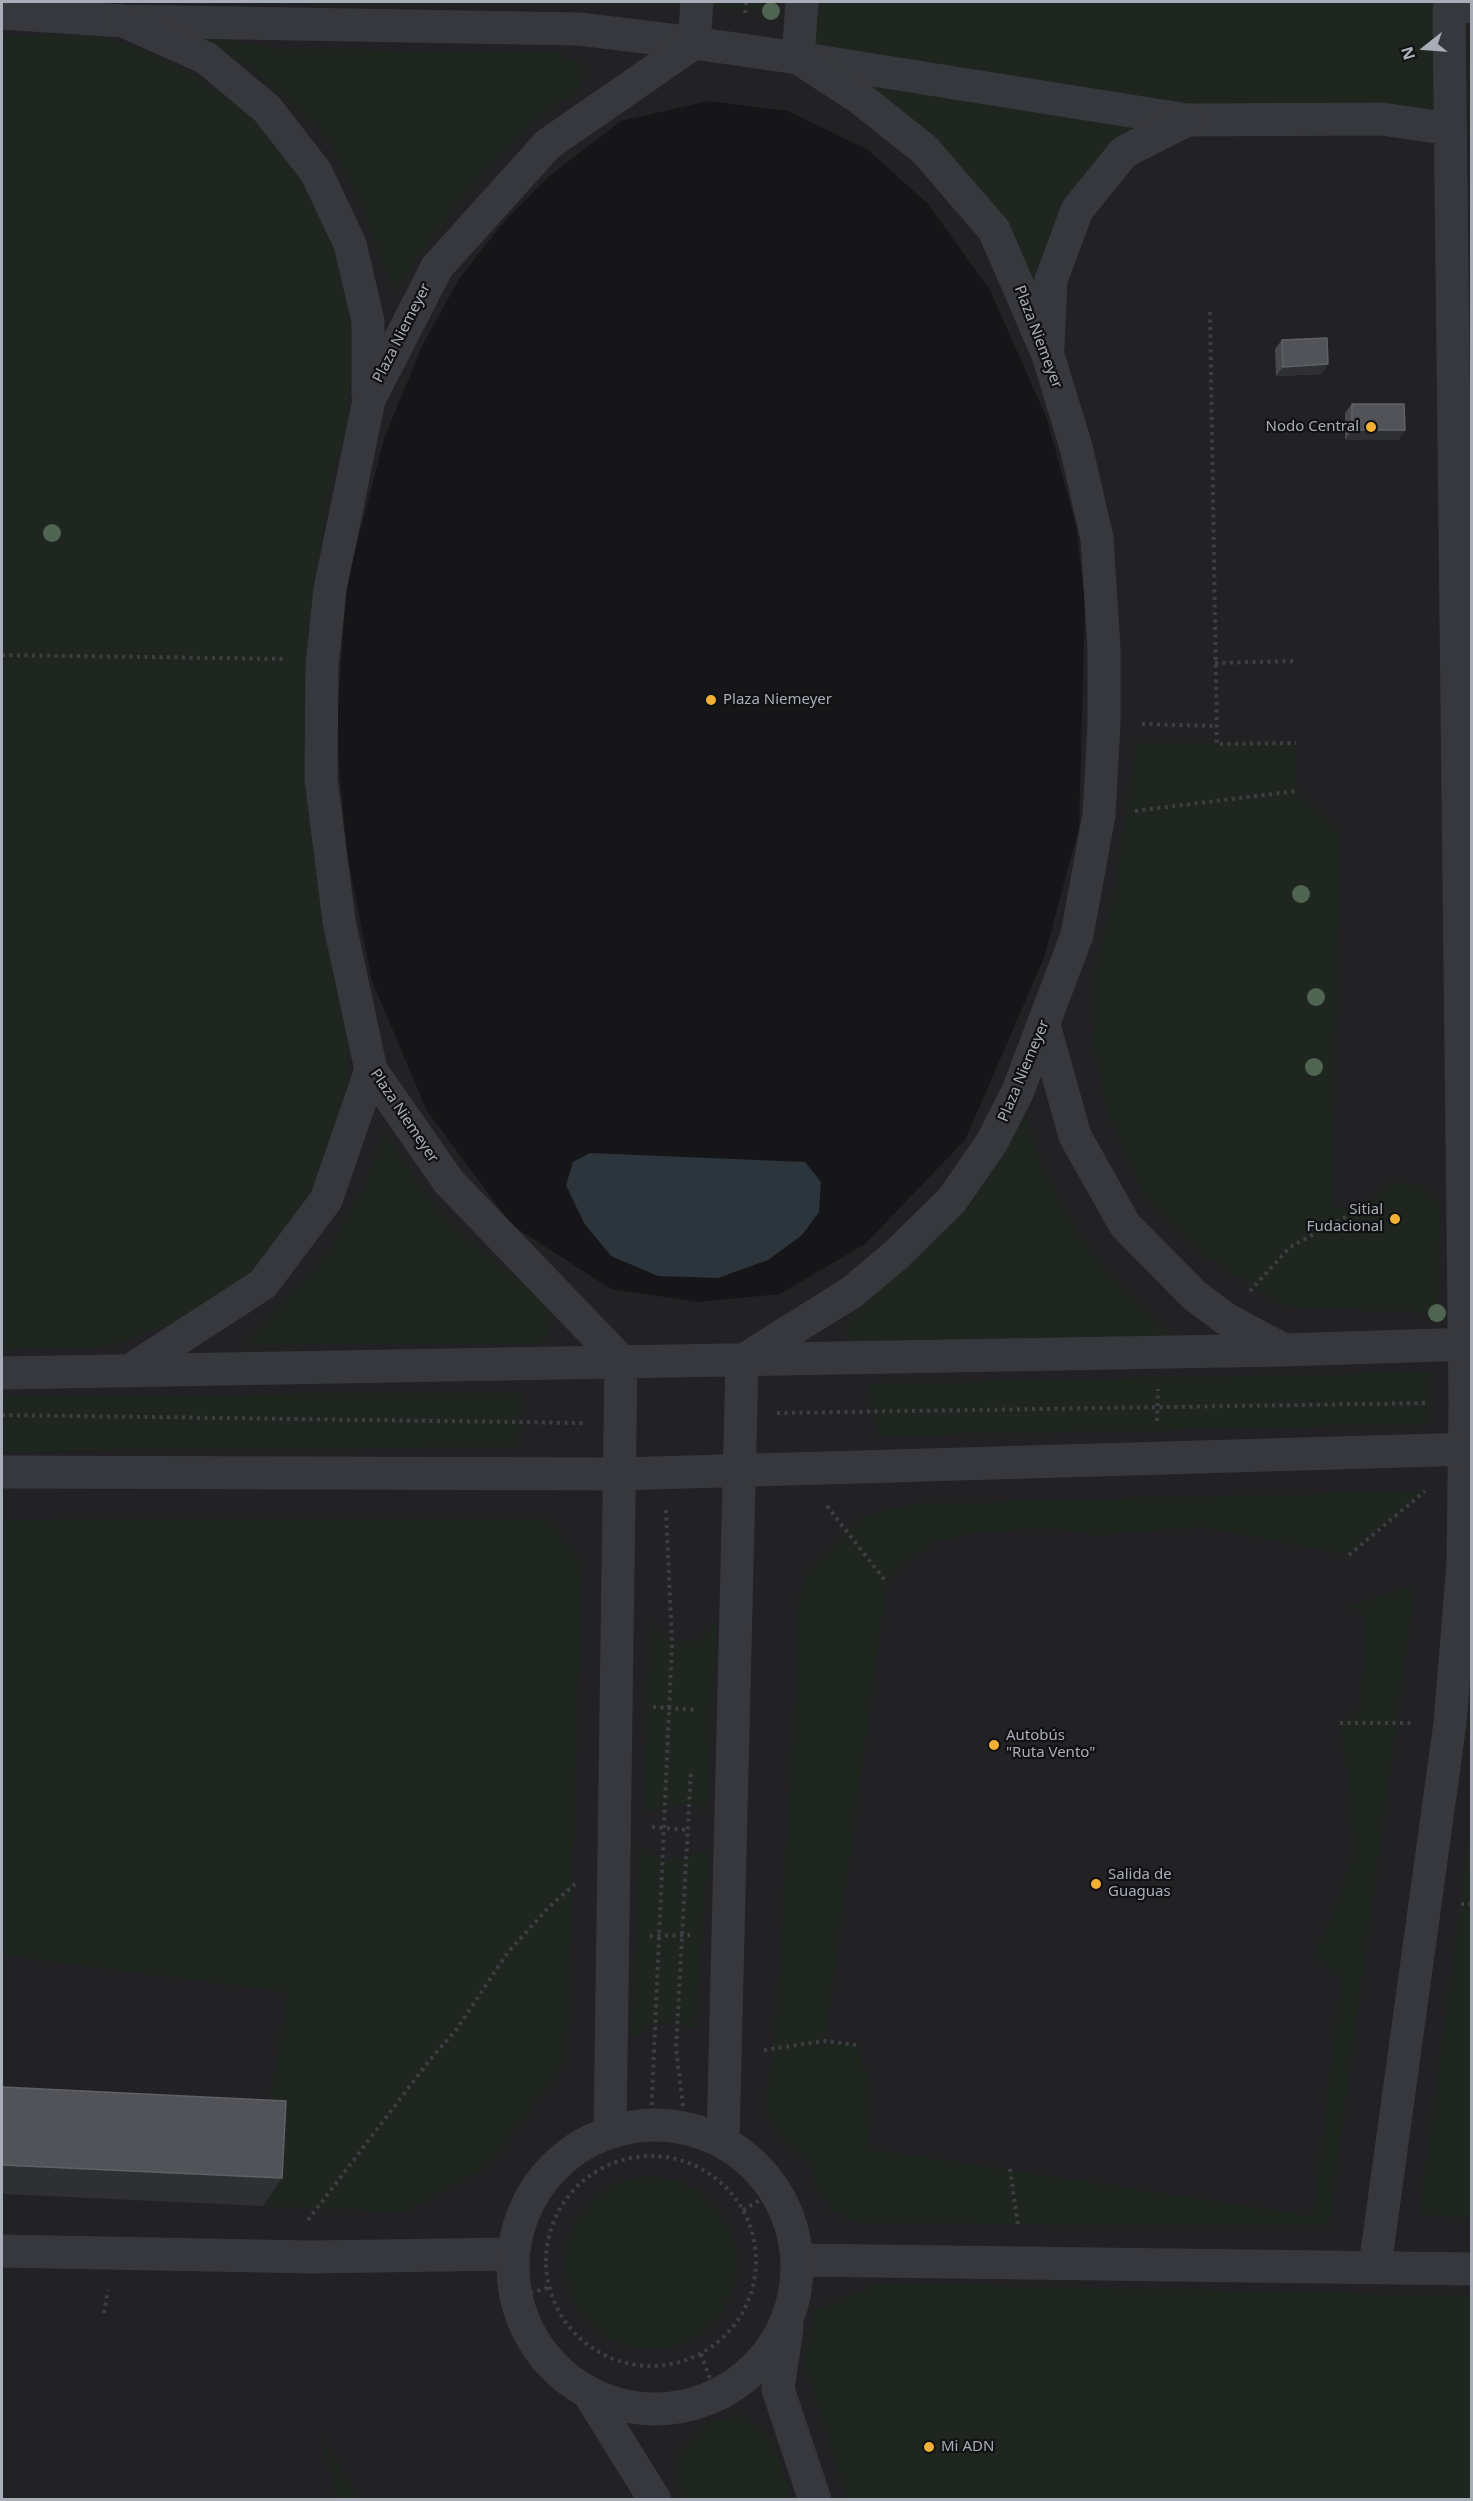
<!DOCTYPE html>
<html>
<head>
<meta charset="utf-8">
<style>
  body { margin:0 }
  #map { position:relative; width:1473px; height:2501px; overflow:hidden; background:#161618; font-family:"Noto Sans",sans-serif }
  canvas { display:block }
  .frame { position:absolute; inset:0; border:3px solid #a8adb8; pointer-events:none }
  .north { position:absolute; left:1395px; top:18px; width:60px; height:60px; -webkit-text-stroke:4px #111113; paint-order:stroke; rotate:253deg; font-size:16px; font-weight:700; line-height:24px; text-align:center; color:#a8adb8 }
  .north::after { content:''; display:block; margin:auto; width:21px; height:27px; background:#a8adb8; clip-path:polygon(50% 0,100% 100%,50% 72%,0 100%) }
</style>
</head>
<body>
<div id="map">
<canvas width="1473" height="2501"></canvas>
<div class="frame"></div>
<div class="north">N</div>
</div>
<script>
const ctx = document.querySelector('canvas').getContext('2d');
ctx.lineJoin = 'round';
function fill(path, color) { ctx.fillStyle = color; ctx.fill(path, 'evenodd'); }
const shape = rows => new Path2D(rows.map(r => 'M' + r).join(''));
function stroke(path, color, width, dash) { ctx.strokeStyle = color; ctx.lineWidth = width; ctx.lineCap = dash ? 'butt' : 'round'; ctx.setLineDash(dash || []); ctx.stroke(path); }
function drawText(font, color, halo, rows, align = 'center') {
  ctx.font = font + ' "Noto Sans",sans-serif'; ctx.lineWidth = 4.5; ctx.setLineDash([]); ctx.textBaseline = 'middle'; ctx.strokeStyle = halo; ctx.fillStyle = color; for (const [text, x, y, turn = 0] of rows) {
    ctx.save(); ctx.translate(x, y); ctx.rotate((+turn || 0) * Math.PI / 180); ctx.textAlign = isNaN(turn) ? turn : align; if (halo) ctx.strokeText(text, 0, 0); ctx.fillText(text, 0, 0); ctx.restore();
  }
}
const built = shape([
  [2,2,1471,2,1471,2499,2,2500],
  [709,101,788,111,868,150,928,204,990,290,1047,419,1076,526,1085,602,1079,827,1044,958,965,1140,865,1244,780,1294,698,1302,611,1289,512,1225,427,1111,372,981,347,854,336,731,347,583,384,439,422,346,459,279,502,224,547,178,621,121]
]);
const green = shape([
  [714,2,771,2,771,11,713,7],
  [803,2,1471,2,1449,9,1450,129,1187,120,1077,210,1048,355,994,230,798,58],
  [47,34,96,35,144,50,196,77,257,119,314,191,339,256,352,315,354,352,345,436,332,475,316,579,310,803,316,869,348,1014,349,1077,321,1173,299,1211,268,1254,237,1290,194,1315,112,1346,2,1350,2,38],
  [191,34,281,49,559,53,586,69,579,90,536,120,478,179,430,240,394,294,357,194,320,128,245,63],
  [1136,742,1296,743,1296,791,1341,835,1331,1208,1364,1207,1392,1183,1419,1185,1441,1207,1437,1313,1283,1306,1204,1255,1146,1198,1109,1119,1093,1043,1096,965,1113,898],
  [1023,1109,1044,1169,1071,1221,1101,1263,1134,1300,1172,1335,883,1347,854,1343,848,1337,846,1327,850,1319,937,1233],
  [384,1132,428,1196,460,1232,542,1299,553,1318,543,1344,242,1345,322,1261,365,1184],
  [1431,1372,1430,1424,877,1436,868,1384],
  [523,1393,519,1447,2,1451,2,1396],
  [1424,1491,1349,1555,1202,1527,1097,1535,1052,1528,973,1533,937,1542,902,1563,887,1583,825,2041,856,2045,871,2087,869,2149,1313,2216,1341,1978,1313,1956,1334,1911,1353,1856,1351,1803,1340,1723,1361,1710,1365,1613,1347,1607,1415,1586,1329,2226,856,2223,830,2208,815,2186,810,2162,783,2140,766,2111,777,2004,796,1682,795,1615,807,1571,861,1517,910,1504],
  [547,1518,582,1562,567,2061,488,2167,403,2212,263,2206,266,2129,287,1992,2,1955,2,1520],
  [650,1622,672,1643,697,1641,716,1622,706,1812,689,1803,643,1812],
  [1471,1820,1471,2217,1419,2215],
  [639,1847,662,1859,686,1857,709,1850,695,2030,678,2024,655,2022,631,2039],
  '565 2263a86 86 0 1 1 172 0a86 86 0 1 1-172 0Z',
  [878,2283,1471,2296,1471,2499,847,2499,804,2364,813,2312],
  [740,2414,773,2440,791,2499,686,2499,679,2489,679,2454,703,2425],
  [321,2438,359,2499,337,2499]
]);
const water = shape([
  [590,1153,805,1162,821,1182,819,1212,802,1235,768,1260,718,1278,658,1276,611,1256,584,1223,566,1185,573,1162]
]);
const path = shape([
  [745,13,746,2],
  [1210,312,1217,744,1296,743],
  [2,655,286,659],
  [1215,663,1296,661],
  [1142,724,1217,726],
  [1135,811,1296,791],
  [1250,1291,1290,1247,1364,1207],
  [777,1413,1429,1403],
  [2,1415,583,1423],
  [1157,1421,1158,1389],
  [827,1506,887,1583],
  [1349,1555,1425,1491],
  [653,1707,697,1710],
  [1340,1723,1413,1723],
  [652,1827,689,1830],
  [1461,1904,1472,1904],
  [650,1936,690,1935],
  [764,2050,825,2041,856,2045],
  [683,2106,676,2049,691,1769],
  [651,2120,672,1643,666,1510],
  '546 2261a105 105 0 1 1 210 0a105 105 0 1 1-210 0Z',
  [1010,2169,1018,2226],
  [743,2210,777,2190],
  [308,2220,429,2061,456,2030,508,1952,550,1906,575,1884],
  [516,2298,550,2287],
  [104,2313,108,2290],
  [701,2354,716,2395]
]);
const minor = shape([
  [2,13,123,21,579,29,694,43],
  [798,58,1187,120,1382,119,1450,129],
  [2,2251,312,2257,509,2254],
  [800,2260,1472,2269],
  [1375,2266,1450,1723,1463,1563,1465,1403,1449,9,1472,6]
]);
const tertiary = shape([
  [123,21,206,58,267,109,316,172,350,244,368,321,368,394],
  [694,43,798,58,861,99,925,150,994,230,1048,355,1076,447,1097,538,1104,648,1104,723,1099,815,1077,935,1018,1091,992,1142,952,1200,896,1255,852,1292,742,1361,723,2140],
  [694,43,697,2],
  [798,58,802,2],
  [1048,347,1051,280,1077,210,1124,152,1187,120],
  [1044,1025,1075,1136,1125,1225,1194,1295,1226,1319,1282,1349],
  [129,1371,263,1284,326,1200,371,1070],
  [2,1373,1283,1350,1472,1344],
  [2,1472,619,1474,1472,1449],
  '513 2267a142 142 0 1 1 284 0a142 142 0 1 1-284 0Z',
  [610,2131,621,1361,449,1182,371,1070,339,921,321,779,322,666,330,589,369,400,437,267,548,144,694,43],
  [787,2328,778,2389,815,2500],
  [591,2397,655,2500]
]);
const trees = [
  [771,11],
  [52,533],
  [1301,894],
  [1316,997],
  [1314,1067],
  [1437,1313]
];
const wall = shape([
  [1282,340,1322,374,1276,376,1275,349],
  [1352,404,1405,430,1398,440,1345,440,1345,413]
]);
const shadedWall = shape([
  [1328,364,1322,374,1276,376,1283,367],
  [1352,430,1405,430,1398,440,1345,440],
  [2,2165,282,2178,263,2206,2,2194]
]);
const building = shape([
  [1327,338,1328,364,1283,367,1282,340,1327,338],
  [1352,404,1404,404,1405,430,1352,430,1352,404],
  [2,2087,286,2101,282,2178,2,2165,2,2087]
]);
const markers = [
  [1371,427,6,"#f2b134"],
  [711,700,6,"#f2b134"],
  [1395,1219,6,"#f2b134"],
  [994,1745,6,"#f2b134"],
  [1096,1884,6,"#f2b134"],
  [929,2447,6,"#f2b134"]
];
const streetNames = [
  ["Plaza Niemeyer",402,333,-63],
  ["Plaza Niemeyer",1038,337,69],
  ["Plaza Niemeyer",1024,1071,-67],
  ["Plaza Niemeyer",404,1116,56]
];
const poiNames = [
  ["Nodo Central",1359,427,"right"],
  ["Plaza Niemeyer",723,700],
  ["Sitial",1383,1210,"right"],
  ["Fudacional",1383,1227,"right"],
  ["Autobús",1006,1736],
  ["\"Ruta Vento\"",1006,1753],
  ["Salida de",1108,1875],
  ["Guaguas",1108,1892],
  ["Mi ADN",941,2447]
];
fill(built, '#222225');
fill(green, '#1e261f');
fill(water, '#2c353c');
stroke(path, '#3d3f44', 4, [3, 4.5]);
stroke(minor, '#37383d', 33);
stroke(tertiary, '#37383d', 33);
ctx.fillStyle = '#506452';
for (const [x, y] of trees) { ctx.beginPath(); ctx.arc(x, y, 9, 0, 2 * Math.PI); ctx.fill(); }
fill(wall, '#47494d');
fill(shadedWall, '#2f3033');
fill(building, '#525359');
stroke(building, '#5f6168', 1.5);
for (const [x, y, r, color] of markers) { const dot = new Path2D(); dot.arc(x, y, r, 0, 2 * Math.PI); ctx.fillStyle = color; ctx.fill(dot); stroke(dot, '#111113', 2); }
drawText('15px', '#a8adb8', '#111113', streetNames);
drawText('15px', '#a8adb8', '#111113', poiNames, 'left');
</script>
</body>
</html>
